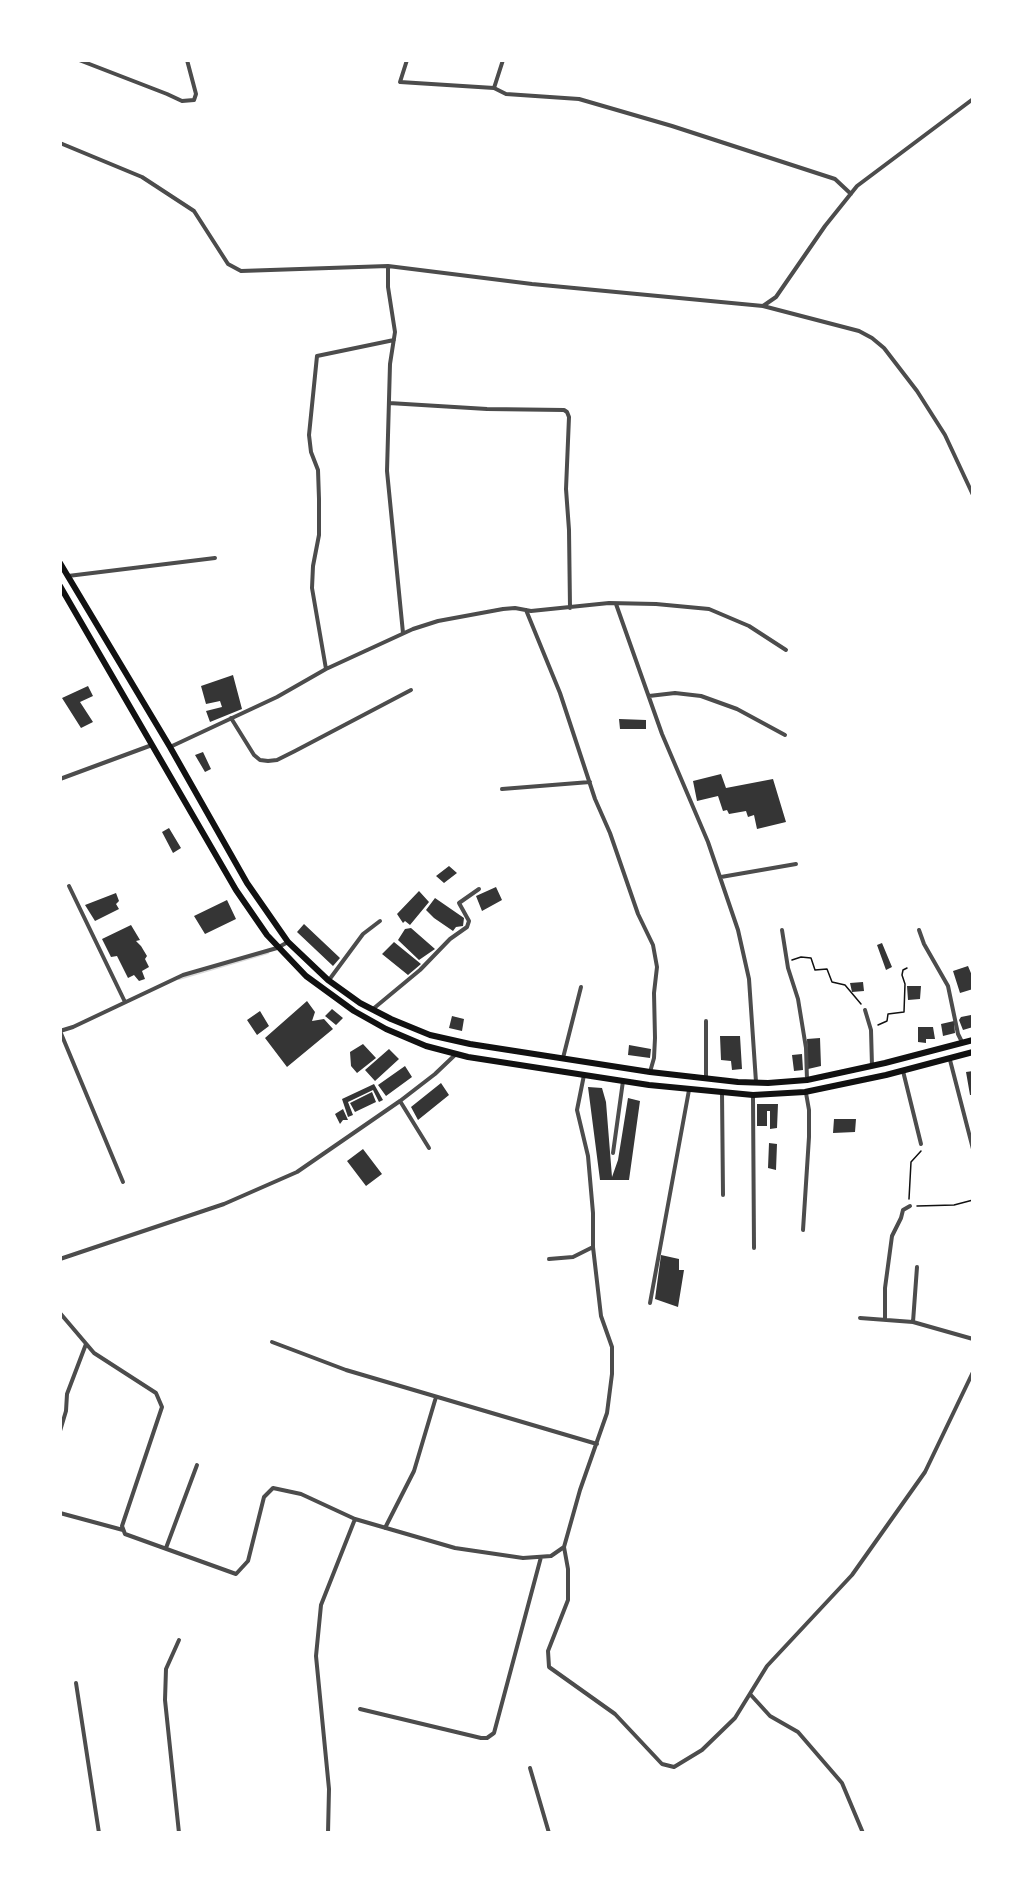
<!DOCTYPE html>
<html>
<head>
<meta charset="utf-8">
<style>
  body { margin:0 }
  #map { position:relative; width:1033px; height:1893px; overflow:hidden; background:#fff; font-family:"Roboto Condensed",sans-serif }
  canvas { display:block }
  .frame { position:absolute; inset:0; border:62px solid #fff; pointer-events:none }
</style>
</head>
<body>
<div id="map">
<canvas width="1033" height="1893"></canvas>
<div class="frame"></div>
</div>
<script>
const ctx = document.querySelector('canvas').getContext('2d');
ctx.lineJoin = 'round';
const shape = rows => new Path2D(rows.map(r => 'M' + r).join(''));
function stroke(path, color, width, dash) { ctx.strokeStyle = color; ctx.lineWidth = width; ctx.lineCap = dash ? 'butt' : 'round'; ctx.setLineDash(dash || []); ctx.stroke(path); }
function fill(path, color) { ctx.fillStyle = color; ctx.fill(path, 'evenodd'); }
const stream = shape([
  [179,979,268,953]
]);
const building = shape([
  [233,675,242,709,210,722,206,711,222,707,220,701,206,704,201,686],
  [88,686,93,696,80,702,93,722,81,728,62,698],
  [619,719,646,720,646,729,620,729],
  [203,752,211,769,205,772,195,755],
  [721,774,726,788,773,779,786,822,757,829,754,815,748,817,746,811,729,814,727,810,723,811,718,796,697,801,693,781],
  [169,828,181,848,173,853,162,832],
  [449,866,457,873,444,883,436,876],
  [496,887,502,900,482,911,476,896],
  [419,891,429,902,410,925,405,921,403,923,397,914],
  [116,893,119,901,116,904,119,909,95,921,85,905],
  [435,898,464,918,463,926,456,927,453,931,434,918,426,910],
  [227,900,236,919,205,934,194,916],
  [304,924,340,958,333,966,297,932],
  [131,925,140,940,136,941,141,946,147,956,145,959,149,967,142,971,145,979,139,981,134,975,128,978,117,956,111,957,102,939],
  [411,928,435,949,419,960,398,940,405,929],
  [394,942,421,964,408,975,382,954],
  [882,943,892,967,886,970,877,945],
  [968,966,973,978,973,989,960,993,953,971],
  [863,982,864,991,852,992,850,983],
  [907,986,921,986,920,999,908,1000],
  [307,1001,315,1012,312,1021,324,1019,333,1029,287,1067,265,1038],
  [332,1009,343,1018,336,1025,325,1016],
  [260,1011,269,1026,257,1035,247,1020],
  [971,1015,973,1027,963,1030,959,1020,961,1017],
  [452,1016,464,1019,462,1031,449,1028],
  [954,1021,955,1033,943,1036,941,1024],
  [918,1027,933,1027,935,1039,926,1039,926,1043,918,1042],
  [720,1036,740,1036,742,1069,732,1070,731,1061,721,1060],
  [820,1038,821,1066,808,1069,807,1039],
  [363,1044,376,1058,357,1073,351,1066,350,1052],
  [629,1045,651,1049,650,1058,628,1055],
  [389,1049,399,1059,375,1081,365,1070],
  [802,1054,803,1070,794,1071,792,1055],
  [405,1066,412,1077,386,1096,378,1085],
  [973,1071,973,1095,970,1095,966,1072],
  [441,1083,449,1095,418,1120,411,1107],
  [374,1084,383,1100,379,1102,373,1090,348,1102,353,1115,348,1117,342,1099],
  [588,1087,602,1088,606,1102,612,1177,618,1160,628,1098,640,1101,629,1180,600,1180],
  [372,1092,376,1102,355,1112,350,1103],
  [757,1104,778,1104,777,1128,770,1129,770,1111,767,1111,767,1126,757,1126],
  [343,1109,348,1120,343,1120,340,1124,335,1114],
  [834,1119,856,1119,855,1132,833,1133],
  [769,1143,777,1144,776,1170,768,1168],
  [363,1149,382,1174,366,1186,347,1161],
  [661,1255,679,1259,679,1270,684,1270,678,1307,655,1299]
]);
const path = shape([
  [792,960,801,957,811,958,815,970,827,969,832,982,845,985,861,1004],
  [878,1025,887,1021,888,1014,904,1012,905,984,902,975,903,970,907,968],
  [909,1199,911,1162,921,1151],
  [917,1206,954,1205,973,1200]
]);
const minor = shape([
  [79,60,167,94,182,101,194,100,196,94,187,60],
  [407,60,400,82,494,88],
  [503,60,494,88,506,94,579,99,672,126,835,179,851,194],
  [60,143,142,177,194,211,228,264,241,271,388,266,532,284,763,306,859,331,872,338,884,348,917,391,945,435,973,495],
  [388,266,388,287,395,332,390,364,387,471,403,633],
  [763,306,776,297,825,226,857,186,973,99],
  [389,403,487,409,564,410,567,412,569,417,566,489,569,530,570,608],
  [68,576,215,558],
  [616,604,662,734,708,842,738,930,749,979,756,1082],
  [526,610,560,693,595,799,610,833,638,914,653,945,657,967,654,993,655,1038,654,1058,650,1072],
  [326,669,312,588,313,566,319,535,319,499,318,470,311,452,309,435,317,356,394,340],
  [649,696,675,693,701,696,737,709,785,735],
  [231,718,254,755,260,760,268,761,277,760,295,751,411,690],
  [170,747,277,697,326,669,413,629,438,621,503,609,515,608,531,611,609,603,656,604,709,609,749,626,786,650],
  [60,779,152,745],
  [502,789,590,782],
  [721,877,796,864],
  [69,886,125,1002],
  [782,930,788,968,798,999,806,1048,807,1080],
  [919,930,924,944,948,986,958,1034,962,1042],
  [329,980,363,934,380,921],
  [373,1009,420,970,450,939,467,927,469,921,459,903,479,889],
  [865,1010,871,1030,872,1066],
  [706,1021,706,1078],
  [60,1031,73,1027,183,975,277,948,288,942],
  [60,1031,123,1182],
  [563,1058,581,987],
  [950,1060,973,1149],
  [903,1071,921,1144],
  [722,1092,723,1195],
  [753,1096,754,1248],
  [400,1101,429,1148],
  [613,1153,623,1081],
  [803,1230,809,1137,809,1110,806,1093],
  [60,1259,224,1204,297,1172,400,1101,435,1074,456,1054],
  [549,1259,573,1257,593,1247,593,1213,588,1156,577,1110,584,1075],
  [650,1303,689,1090],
  [60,1313,94,1353,156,1393,162,1407,122,1526,125,1534,236,1574,248,1561,264,1497,273,1488,301,1494,355,1519,455,1548,523,1558,551,1556,564,1547,580,1490,607,1413,612,1374,612,1347,601,1316,593,1247],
  [860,1318,913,1322,973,1339],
  [885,1319,885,1288,892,1236,901,1218,903,1210,910,1206],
  [913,1322,917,1267],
  [272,1342,346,1370,597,1444],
  [60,1431,66,1411,67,1394,86,1344],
  [60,1513,123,1530],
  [385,1528,414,1471,436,1397],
  [564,1547,568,1569,568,1600,548,1651,549,1667,615,1714,662,1764,674,1767,702,1750,735,1718,767,1666,852,1575,925,1472,973,1372],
  [166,1548,197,1465],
  [179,1640,166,1669,165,1700,179,1833],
  [76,1683,99,1833],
  [750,1694,770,1716,798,1732,842,1783,863,1833],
  [360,1709,481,1738,487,1738,494,1733,541,1557],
  [530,1768,549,1833],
  [328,1833,329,1789,316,1656,321,1605,355,1519]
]);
const secondary = shape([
  [60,563,170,747,247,883,288,942,328,980,360,1003,391,1019,430,1035,470,1044,650,1072,738,1082,768,1083,807,1080,885,1063,973,1040],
  [60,586,236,890,267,935,306,976,354,1011,386,1029,426,1046,468,1057,649,1085,753,1095,805,1092,886,1075,973,1052]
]);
stroke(stream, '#d9d9d9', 2);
fill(building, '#353535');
stroke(path, '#111', 1.5);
stroke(minor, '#4c4c4c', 4);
stroke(secondary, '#111', 6);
</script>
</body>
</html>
